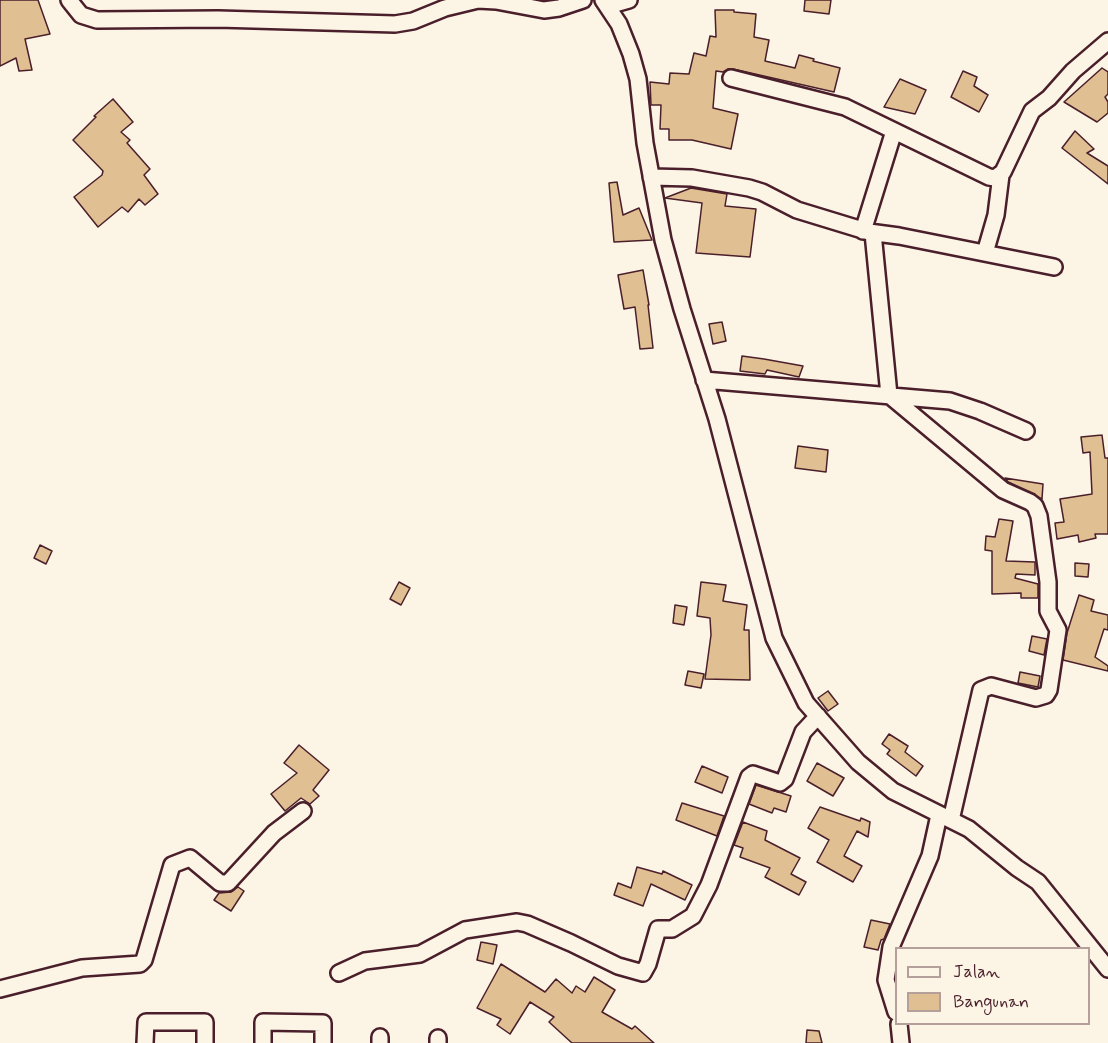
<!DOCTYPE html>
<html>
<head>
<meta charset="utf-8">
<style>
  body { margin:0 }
  #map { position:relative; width:1108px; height:1043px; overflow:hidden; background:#fcf5e5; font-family:Mynerve,sans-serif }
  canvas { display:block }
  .legend { position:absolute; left:895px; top:947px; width:195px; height:78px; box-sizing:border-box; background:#fcf5e5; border:2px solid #b59f9b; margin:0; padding:8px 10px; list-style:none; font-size:18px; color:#4a1f2b }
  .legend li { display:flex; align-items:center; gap:12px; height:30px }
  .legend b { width:30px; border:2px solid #b59f9b }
</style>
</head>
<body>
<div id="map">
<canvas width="1108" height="1043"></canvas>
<ul class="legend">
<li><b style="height:8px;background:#fcf5e5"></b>Jalan</li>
<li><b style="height:16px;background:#e0bf92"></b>Bangunan</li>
</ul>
</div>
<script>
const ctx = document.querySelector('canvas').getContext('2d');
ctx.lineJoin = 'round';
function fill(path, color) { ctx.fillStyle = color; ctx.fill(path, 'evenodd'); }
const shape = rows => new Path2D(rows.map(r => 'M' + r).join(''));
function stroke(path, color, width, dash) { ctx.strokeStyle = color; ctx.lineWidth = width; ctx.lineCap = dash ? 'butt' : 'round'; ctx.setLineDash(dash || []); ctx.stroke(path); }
const building = shape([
  [0,0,38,0,50,34,25,39,32,70,19,71,16,58,0,66,0,0],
  [805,0,831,0,829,14,804,11,805,0],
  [715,10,734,10,734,12,756,14,754,37,769,40,765,61,795,68,799,55,814,59,813,61,840,68,834,92,733,69,728,69,723,72,716,71,713,108,738,114,731,149,692,140,669,140,669,129,660,129,661,105,651,105,650,82,669,84,670,73,689,74,694,53,706,56,710,36,716,37,715,10],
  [1102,68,1108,72,1108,94,1105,97,1108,102,1108,113,1097,122,1064,102,1102,68],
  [963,71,977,77,974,86,988,95,979,112,951,97,963,71],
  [900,79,926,90,915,114,884,107,900,79],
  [113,99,133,122,121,132,130,140,127,143,150,169,144,175,158,194,145,205,139,199,128,212,122,207,98,227,74,197,102,175,103,171,73,140,96,117,94,116,113,99],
  [1075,131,1094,149,1087,153,1108,166,1108,184,1062,148,1075,131],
  [617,182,623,215,639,208,652,240,614,242,609,183,617,182],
  [691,188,727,194,725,206,756,209,750,257,696,253,702,203,665,198,691,188],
  [643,270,649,305,648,305,653,348,640,349,635,307,624,309,618,275,643,270],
  [722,322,726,341,713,344,709,324,722,322],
  [742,356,764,359,803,366,799,377,767,370,765,374,740,371,742,356],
  [1102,435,1105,458,1108,458,1108,534,1095,534,1096,538,1079,542,1078,535,1057,539,1055,523,1064,522,1060,499,1092,494,1090,452,1083,453,1081,437,1102,435],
  [798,446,828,450,826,472,795,468,798,446],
  [1005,478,1043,484,1042,499,1008,482,1005,478],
  [999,519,1013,521,1006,561,1035,562,1035,575,1016,574,1015,578,1038,584,1038,598,1021,598,1021,593,992,594,992,551,985,550,986,536,995,537,999,519],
  [40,545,52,551,46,564,34,558,40,545],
  [1075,563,1089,564,1088,577,1075,576,1075,563],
  [399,582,410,588,401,605,390,599,399,582],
  [701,582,726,585,723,601,747,605,744,630,749,630,750,680,705,679,711,635,710,618,697,616,701,582],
  [1079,595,1094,600,1091,611,1108,615,1108,630,1104,629,1095,657,1108,666,1108,671,1063,660,1067,633,1079,595],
  [675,605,687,607,684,625,673,623,675,605],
  [1032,636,1047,639,1044,655,1029,651,1032,636],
  [688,671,704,674,701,688,685,685,688,671],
  [1020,672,1040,676,1038,687,1018,683,1020,672],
  [828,691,838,704,828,711,818,698,828,691],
  [889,734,908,746,905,752,923,766,916,776,887,754,890,750,882,744,889,734],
  [299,745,329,770,313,790,319,796,310,804,301,798,285,811,271,794,297,773,284,763,299,745],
  [817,763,844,778,833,796,807,781,817,763],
  [702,766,728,777,722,793,695,782,702,766],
  [756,785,791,796,786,812,774,808,772,813,749,804,756,785],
  [682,803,724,816,717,836,676,820,682,803],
  [820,807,860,821,861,818,870,822,868,837,857,831,844,856,862,866,853,882,817,862,829,840,808,828,820,807],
  [743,822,767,831,765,840,800,858,791,874,806,882,799,895,765,877,770,868,740,857,743,848,734,845,743,822],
  [637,867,662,874,663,871,692,885,685,900,651,884,643,906,614,895,618,883,631,888,637,867],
  [238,887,244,891,231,911,214,900,219,893,231,892,238,887],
  [871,920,890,924,884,939,881,940,878,950,864,947,871,920],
  [481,942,497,945,493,964,477,960,481,942],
  [501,964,545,992,556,979,572,993,576,986,585,992,594,977,615,990,602,1012,632,1029,635,1026,654,1043,572,1043,549,1022,554,1017,530,1002,510,1034,497,1025,501,1019,477,1008,501,964],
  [807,1030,819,1031,822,1043,806,1043,807,1030]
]);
const minor = shape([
  [69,0,81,15,97,20,218,19,395,24,413,21,445,8,478,0,496,1,544,10,559,8,583,0],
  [603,0,619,24,631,54,638,79,645,143,663,240,682,309,717,419,774,638,806,703,858,762,893,791,969,829,1017,868,1038,882,1108,969],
  [608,6,629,0],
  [731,78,845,107,989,177,995,178,1003,172,1032,111,1049,98,1073,71,1108,41],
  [651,177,692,178,749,188,762,192,797,210,869,232,899,236,1054,267],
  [863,231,894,131],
  [873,233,889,395,1003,490,1030,502,1035,506,1039,516,1048,582,1048,611,1058,630,1049,690,1046,695,1036,698,991,686,981,690,951,820],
  [985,253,996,215,1001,175],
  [704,380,950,401,980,411,1026,431],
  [339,973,365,961,420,954,465,930,517,922,527,924,571,943,618,966,643,973,648,964,658,929,672,929,693,916,709,885,749,777,753,774,780,783,785,779,803,732,818,716],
  [0,989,82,968,140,964,144,960,172,865,190,858,220,883,228,883,274,833,303,811],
  [896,1012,886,980,891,947,930,856,939,815],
  [899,1024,901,1043],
  [145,1043,146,1022,205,1022,205,1043],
  [263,1043,263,1022,323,1023,323,1043],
  [380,1043,380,1037],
  [438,1043,438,1038]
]);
fill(building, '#e0bf92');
stroke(building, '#4a1f2b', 1.5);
stroke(minor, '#4a1f2b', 20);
stroke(minor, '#fcf5e5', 15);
</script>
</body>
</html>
